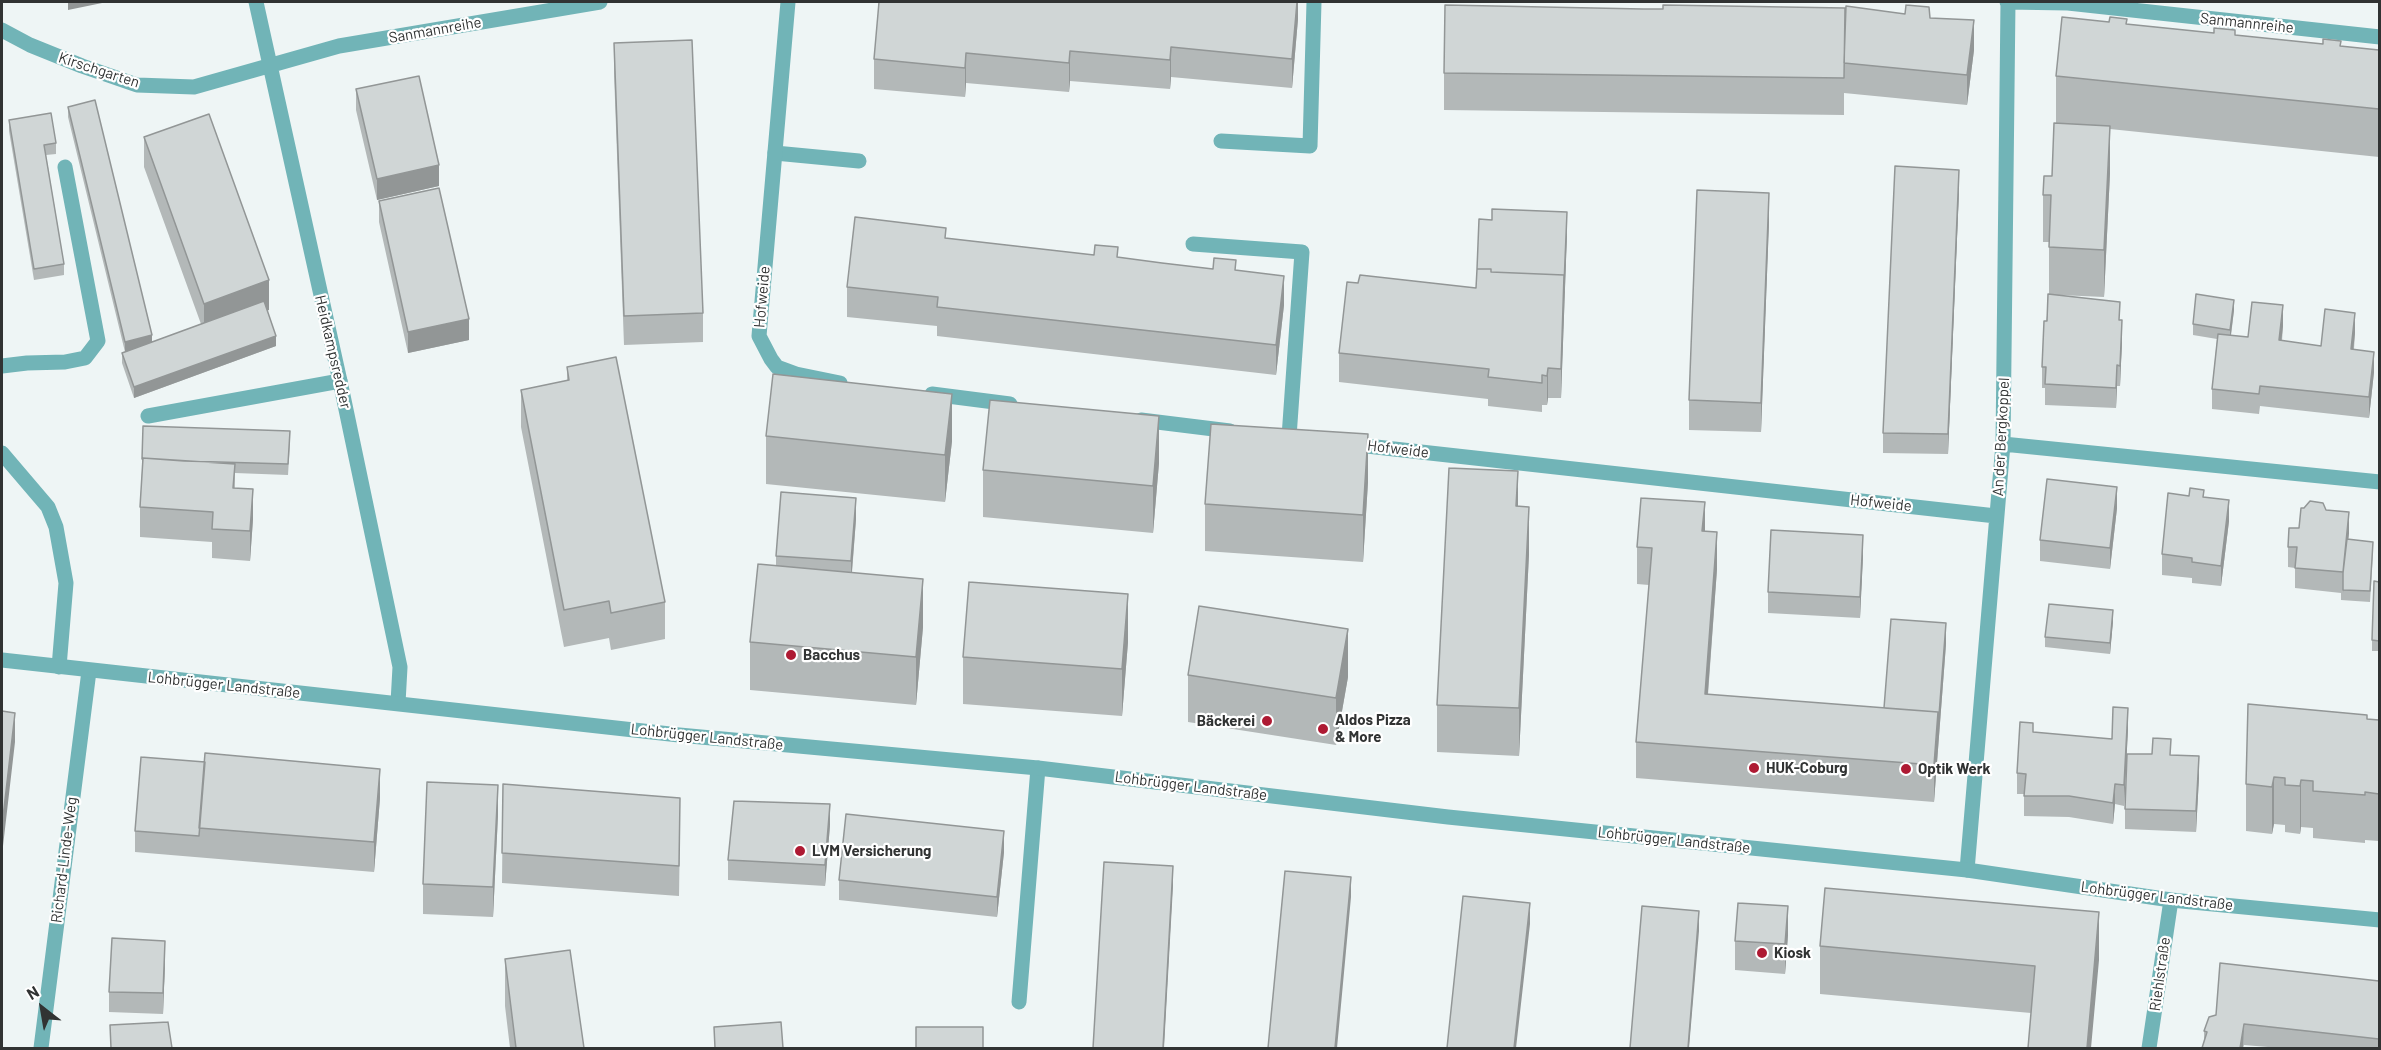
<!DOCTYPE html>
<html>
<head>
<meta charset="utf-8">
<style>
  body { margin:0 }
  #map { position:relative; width:2381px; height:1050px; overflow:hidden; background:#eef5f5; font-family:Barlow,sans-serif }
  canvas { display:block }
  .frame { position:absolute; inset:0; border:3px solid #313333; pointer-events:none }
  .north { position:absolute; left:12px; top:978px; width:60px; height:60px; -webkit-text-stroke:4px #fff; paint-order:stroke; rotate:329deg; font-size:16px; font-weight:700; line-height:24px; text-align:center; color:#313333 }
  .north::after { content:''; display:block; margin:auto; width:21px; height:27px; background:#313333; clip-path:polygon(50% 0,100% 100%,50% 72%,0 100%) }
</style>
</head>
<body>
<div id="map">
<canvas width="2381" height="1050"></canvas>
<div class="frame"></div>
<div class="north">N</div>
</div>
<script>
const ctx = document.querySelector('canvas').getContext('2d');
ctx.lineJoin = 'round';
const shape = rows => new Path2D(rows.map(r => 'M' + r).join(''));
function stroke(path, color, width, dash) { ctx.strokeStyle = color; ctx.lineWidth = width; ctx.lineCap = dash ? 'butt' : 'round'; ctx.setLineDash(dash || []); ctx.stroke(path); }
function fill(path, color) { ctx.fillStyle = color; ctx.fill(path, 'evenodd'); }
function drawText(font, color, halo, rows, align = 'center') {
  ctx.font = font + ' Barlow,sans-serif'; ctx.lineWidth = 4.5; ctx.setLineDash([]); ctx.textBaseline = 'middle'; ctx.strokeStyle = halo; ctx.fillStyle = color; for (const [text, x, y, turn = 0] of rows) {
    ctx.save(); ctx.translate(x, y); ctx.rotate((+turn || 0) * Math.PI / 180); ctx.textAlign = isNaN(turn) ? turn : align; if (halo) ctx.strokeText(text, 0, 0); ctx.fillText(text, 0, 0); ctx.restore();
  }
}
const service = shape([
  [1221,141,1310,146,1314,2],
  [775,153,859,161],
  [1193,244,1302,252,1289,437],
  [2,366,27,363,65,362,85,358,98,341,65,167],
  [148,416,340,381],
  [2,453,48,507,56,527,66,583,59,667],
  [1019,1002,1038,768]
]);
const minor = shape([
  [256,2,340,381,400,667,398,703],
  [788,2,759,336,771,359,777,367,796,374,840,383],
  [2007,2,2068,3,2380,37],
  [2,30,30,45,82,66,137,85,194,87,339,46,600,2],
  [932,394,1010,404],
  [1141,420,1230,431],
  [1349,444,1996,516],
  [2003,444,2380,482],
  [1967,870,2003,444,2008,2],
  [41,1048,89,671],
  [2149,1048,2171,900]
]);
const tertiary = shape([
  [2,660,679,735,1038,768,1448,817,1967,870,2171,900,2380,920]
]);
const wall = shape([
  [1298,2,1298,19,1292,88,1171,77,1170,89,1070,81,1069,92,966,83,965,97,874,89,874,59],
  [1930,18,1974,50,1967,105,1844,93,1844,115,1444,110,1444,73,1845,33],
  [2127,24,2379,50,2379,157,2110,129,2110,173,2104,297,2059,295,2120,320,2122,341,2120,386,2117,386,2116,408,2045,405,2045,388,2042,388,2042,367,2049,294,2049,242,2043,242,2043,195,2052,176,2056,123,2056,76],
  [614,43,703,313,703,342,624,345,614,73],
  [356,89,439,186,377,200,356,110],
  [68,107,152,342,201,324,144,167,144,137,269,310,267,310,276,346,134,398,122,363,122,353,125,352,68,117],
  [9,120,56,143,56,154,46,155,64,264,64,275,34,280,9,131],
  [1959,191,1948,454,1883,453,1883,433],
  [379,201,469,340,408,353,379,222],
  [1769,222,1761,432,1689,430,1689,400],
  [1567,233,1561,398,1548,398,1547,405,1542,405,1542,412,1488,406,1488,399,1339,382,1339,353,1358,283,1476,288],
  [946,238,1213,269,1236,270,1284,305,1276,375,937,336,937,326,847,317,847,287],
  [2234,310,2231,336,2248,337,2283,326,2282,341,2321,346,2355,333,2354,349,2374,372,2369,418,2260,406,2259,414,2212,409,2212,389,2217,339,2193,335,2193,324],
  [567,367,665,602,665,639,611,650,609,638,564,647,521,427,521,390,567,381],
  [766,436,952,441,945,502,766,484],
  [290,442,288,475,235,473,235,488,253,519,250,561,212,558,212,542,140,537,140,507,142,470,142,459],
  [1159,463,1153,533,983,517,983,470],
  [1368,482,1363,562,1205,551,1205,504],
  [2204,497,2229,521,2221,586,2192,583,2192,578,2162,575,2162,554],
  [1518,507,1529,554,1519,756,1437,752,1437,705],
  [2117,508,2110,569,2040,561,2040,540],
  [2326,510,2349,533,2348,540,2373,552,2370,602,2341,600,2341,593,2295,588,2295,568,2288,567,2288,547,2299,528],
  [856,519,852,573,923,627,916,705,750,690,750,642,776,566,776,556],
  [1705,531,1717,569,1708,695,1884,708,1946,644,1934,802,1636,778,1636,742,1649,585,1637,584,1637,547],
  [1863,556,1860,618,1768,613,1768,592],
  [2379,582,2379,651,2372,651,2372,640],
  [2113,621,2110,654,2045,647,2045,637],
  [1128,642,1122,716,963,704,963,657],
  [1188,675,1348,677,1336,745,1188,722],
  [2367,719,2379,720,2379,841,2365,840,2365,843,2313,838,2313,828,2301,827,2300,834,2285,832,2285,825,2274,824,2272,834,2246,831,2246,784],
  [2128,729,2124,806,2115,804,2113,824,2069,817,2024,816,2024,794,2017,794,2017,773,2112,739],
  [2171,755,2199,777,2196,832,2125,829,2125,809],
  [503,784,680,828,679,896,502,883],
  [380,798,374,872,135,852,135,831],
  [498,815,493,917,423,914,423,884],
  [830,825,825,886,728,880,728,860],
  [1004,852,997,917,839,900,839,880],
  [1788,935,1785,974,1735,970,1735,941],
  [1820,946,2099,960,2031,1013,1820,994],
  [505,959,584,1048,510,1048,505,1006],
  [165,962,163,1014,109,1012,109,992],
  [2379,981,2379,1048,2280,1048,2244,1045,2243,1048,2202,1048,2204,1043,2204,1031]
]);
const shadedWall = shape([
  [68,2,107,2,68,10],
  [1297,2,1298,2,1298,19,1292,88,1292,59],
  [1974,20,1974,50,1967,105,1967,75],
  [1171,47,1171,77,1170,89,1170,60],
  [1070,51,1070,81,1069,92,1069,63],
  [966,53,966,83,965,97,965,68],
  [2110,126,2110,173,2104,297,2104,250],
  [439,165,439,186,377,200,377,179],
  [1959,170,1959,191,1948,454,1948,434],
  [1769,193,1769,222,1761,432,1761,403],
  [1567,212,1567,233,1561,398,1561,369],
  [1284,276,1284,305,1276,375,1276,345],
  [269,280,269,310,204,333,204,304],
  [2234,300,2234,310,2230,341,2230,330],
  [2283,305,2283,326,2279,361,2279,340],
  [2355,313,2355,333,2351,370,2351,349],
  [469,319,469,340,408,353,408,332],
  [2122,320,2122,341,2120,386,2120,366],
  [152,335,152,346,125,352,125,342],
  [276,336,276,346,134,398,134,387],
  [2374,352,2374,372,2369,418,2369,397],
  [2117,365,2117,386,2116,408,2116,388],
  [1548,368,1548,398,1547,405,1547,376],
  [952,394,952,441,945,502,945,455],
  [1159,416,1159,463,1153,533,1153,486],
  [1368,434,1368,482,1363,562,1363,515],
  [1518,471,1518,519,1516,506],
  [2117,487,2117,508,2110,569,2110,548],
  [253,489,253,519,250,561,250,531],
  [856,498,856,519,851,582,851,561],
  [2229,500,2229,521,2221,586,2221,566],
  [1705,502,1705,539,1702,531],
  [1529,507,1529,554,1519,756,1519,708],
  [2349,512,2349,533,2343,593,2343,572],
  [1717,532,1717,569,1705,731,1705,694],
  [1863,535,1863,556,1860,618,1860,597],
  [923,579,923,627,916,705,916,657],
  [1128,594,1128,642,1122,716,1122,669],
  [2113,610,2113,621,2110,654,2110,643],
  [1946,623,1946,644,1934,802,1934,765],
  [1348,629,1348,677,1336,745,1336,698],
  [2128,708,2128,729,2124,806,2124,785],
  [15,713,15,742,3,846,2,869,2,840,3,817],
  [2199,756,2199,777,2196,832,2196,811],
  [380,769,380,798,374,872,374,842],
  [2274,777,2274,824,2272,834,2272,787],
  [2301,780,2301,827,2300,834,2300,786],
  [2115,784,2115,804,2113,824,2113,803],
  [498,785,498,815,493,917,493,887],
  [830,804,830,825,825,886,825,865],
  [1004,831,1004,852,997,917,997,897],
  [1173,866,1173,886,1164,1048,1163,1048],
  [1351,877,1351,897,1337,1048,1335,1048],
  [1530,903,1530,924,1516,1048,1514,1048],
  [1788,906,1788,935,1785,974,1785,944],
  [1699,911,1699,931,1689,1048,1688,1048],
  [2099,912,2099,960,2091,1048,2087,1048],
  [165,941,165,962,163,1014,163,993],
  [2244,1024,2243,1048,2240,1048]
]);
const building = shape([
  [879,2,1297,2,1292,59,1171,47,1170,60,1070,51,1069,63,966,53,965,68,874,59,879,2],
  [1445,5,1643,9,1663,9,1663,5,1845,8,1844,78,1444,73,1445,5],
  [1906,5,1929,7,1930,18,1974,20,1967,75,1844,63,1846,6,1905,14,1906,5],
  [2062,17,2109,22,2110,17,2127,19,2126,24,2214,33,2214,28,2235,30,2235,35,2323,44,2323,39,2341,41,2340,46,2379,50,2379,109,2056,76,2062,17],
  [692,40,703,313,624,316,614,43,692,40],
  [419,76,439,165,377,179,356,89,419,76],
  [95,100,152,335,125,342,68,107,95,100],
  [51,113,56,143,44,145,64,264,34,269,9,120,51,113],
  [209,114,269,280,204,304,144,137,209,114],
  [2054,123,2110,126,2104,250,2049,247,2051,195,2043,195,2044,176,2052,176,2054,123],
  [1895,166,1959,170,1948,434,1883,433,1895,166],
  [439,188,469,319,408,332,379,201,439,188],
  [1697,190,1769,193,1761,403,1689,400,1697,190],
  [1492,209,1567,212,1564,284,1564,275,1491,272,1491,269,1477,269,1479,219,1492,220,1492,209],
  [855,217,946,228,945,238,1094,255,1095,245,1118,247,1117,257,1162,263,1213,269,1214,258,1236,260,1235,270,1284,276,1276,345,937,307,938,297,847,287,855,217],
  [1477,269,1491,269,1491,272,1564,275,1561,369,1548,368,1547,376,1542,375,1542,383,1488,377,1489,369,1339,353,1347,282,1358,283,1360,275,1476,288,1477,269],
  [2048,294,2120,302,2119,320,2122,320,2120,366,2117,365,2116,388,2045,384,2046,367,2042,367,2044,321,2047,321,2048,294],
  [2196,294,2234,300,2230,330,2193,324,2196,294],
  [264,301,276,336,134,387,122,353,264,301],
  [2252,302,2283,305,2279,340,2321,346,2325,309,2355,313,2351,349,2374,352,2369,397,2260,386,2259,394,2212,389,2218,334,2248,337,2252,302],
  [616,357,665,602,611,613,609,601,564,610,521,390,569,380,567,367,616,357],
  [773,374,952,394,945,455,766,436,773,374],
  [990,400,1159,416,1153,486,983,470,990,400],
  [1211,424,1368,434,1363,515,1205,504,1211,424],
  [143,426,290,431,288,464,184,461,143,458,143,459,142,459,143,426],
  [143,458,235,464,233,488,253,489,250,531,212,529,213,512,140,507,143,458],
  [1449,468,1518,471,1516,506,1529,507,1519,708,1437,705,1449,468],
  [2047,479,2117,487,2110,548,2040,540,2047,479],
  [2190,488,2204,490,2203,497,2229,500,2221,566,2192,562,2192,558,2162,554,2168,493,2189,496,2190,488],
  [781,492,856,498,851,561,776,556,781,492],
  [1641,498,1705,502,1702,531,1717,532,1705,694,1938,712,1934,765,1636,742,1652,548,1637,547,1641,498],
  [2310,501,2323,503,2326,510,2349,512,2343,572,2295,568,2297,547,2288,547,2289,528,2299,528,2301,508,2304,508,2310,501],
  [1771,530,1863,535,1860,597,1768,592,1771,530],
  [2347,539,2373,542,2370,591,2343,590,2343,573,2347,539],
  [758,564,923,579,916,657,750,642,758,564],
  [2374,581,2379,582,2379,641,2372,640,2374,581],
  [969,582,1128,594,1122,669,963,657,969,582],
  [2049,604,2113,610,2110,643,2045,637,2049,604],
  [1199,606,1348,629,1336,698,1188,675,1199,606],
  [1891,619,1946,623,1938,728,1938,712,1884,708,1891,619],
  [2248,704,2367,715,2367,719,2379,720,2379,794,2365,792,2365,795,2313,791,2313,781,2301,780,2300,786,2285,785,2285,778,2274,777,2272,787,2246,784,2248,704],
  [2113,707,2128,708,2124,785,2115,784,2113,803,2069,796,2024,796,2026,774,2017,773,2020,722,2033,723,2033,732,2112,739,2113,707],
  [2,711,15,713,3,817,2,840,2,711],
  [2153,738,2171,739,2170,755,2199,756,2196,811,2125,809,2127,754,2152,754,2153,738],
  [205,753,380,769,374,842,199,828,205,753],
  [141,757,205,762,199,836,135,831,141,757],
  [427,782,498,785,493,887,423,884,427,782],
  [503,784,680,798,679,866,502,853,503,784],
  [734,801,830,804,825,865,728,860,734,801],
  [846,814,1004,831,997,897,839,880,846,814],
  [1104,862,1173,866,1163,1048,1093,1048,1104,862],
  [1285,871,1351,877,1335,1048,1268,1048,1285,871],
  [1825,888,2099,912,2087,1048,2028,1048,2035,966,1820,946,1825,888],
  [1463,896,1530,903,1514,1048,1447,1048,1463,896],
  [1738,903,1788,906,1785,944,1735,941,1738,903],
  [1642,906,1699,911,1688,1048,1630,1048,1642,906],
  [112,938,165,941,163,993,109,992,112,938],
  [570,950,584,1048,516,1048,505,959,570,950],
  [2220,963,2379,981,2379,1039,2244,1024,2240,1048,2202,1048,2207,1032,2204,1031,2209,1017,2216,1015,2220,963],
  [168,1022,172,1048,111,1048,110,1025,168,1022],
  [781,1022,783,1048,715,1048,714,1027,781,1022],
  [916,1027,983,1027,983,1048,916,1048,916,1027]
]);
const markers = [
  [791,655,6,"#ae1a33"],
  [1267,721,6,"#ae1a33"],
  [1323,729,6,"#ae1a33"],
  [1754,768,6,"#ae1a33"],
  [1906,769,6,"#ae1a33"],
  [800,851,6,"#ae1a33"],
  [1762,953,6,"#ae1a33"]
];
const streetNames = [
  ["Sanmannreihe",2247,23,6],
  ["Sanmannreihe",435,30,-10],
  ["Kirschgarten",99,70,18],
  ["Hofweide",762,297,-85],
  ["Heidkampsredder",333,352,77],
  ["An der Bergkoppel",2001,437,-87],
  ["Hofweide",1398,449,7],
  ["Hofweide",1881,503,6],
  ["Lohbrügger Landstraße",224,685,6],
  ["Lohbrügger Landstraße",707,737,6],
  ["Lohbrügger Landstraße",1191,786,7],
  ["Lohbrügger Landstraße",1674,840,6],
  ["Richard-Linde-Weg",64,860,-83],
  ["Lohbrügger Landstraße",2157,896,7],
  ["Riehlstraße",2160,974,-82]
];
const poiNames = [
  ["Bacchus",803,655],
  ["Aldos Pizza",1335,720],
  ["& More",1335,737],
  ["Bäckerei",1255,721,"right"],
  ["HUK-Coburg",1766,768],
  ["Optik Werk",1918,769],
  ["LVM Versicherung",812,851],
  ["Kiosk",1774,953]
];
stroke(service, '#71b4b7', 15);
stroke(minor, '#71b4b7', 15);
stroke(tertiary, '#71b4b7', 15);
fill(wall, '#b3b8b8');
fill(shadedWall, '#929696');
fill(building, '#d0d6d6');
stroke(building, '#929696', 1.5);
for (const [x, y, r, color] of markers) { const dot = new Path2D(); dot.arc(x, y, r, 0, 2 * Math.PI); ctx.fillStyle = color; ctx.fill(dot); stroke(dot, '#fff', 2); }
drawText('15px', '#313333', '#fff', streetNames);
drawText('bold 15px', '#313333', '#fff', poiNames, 'left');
</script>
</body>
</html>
